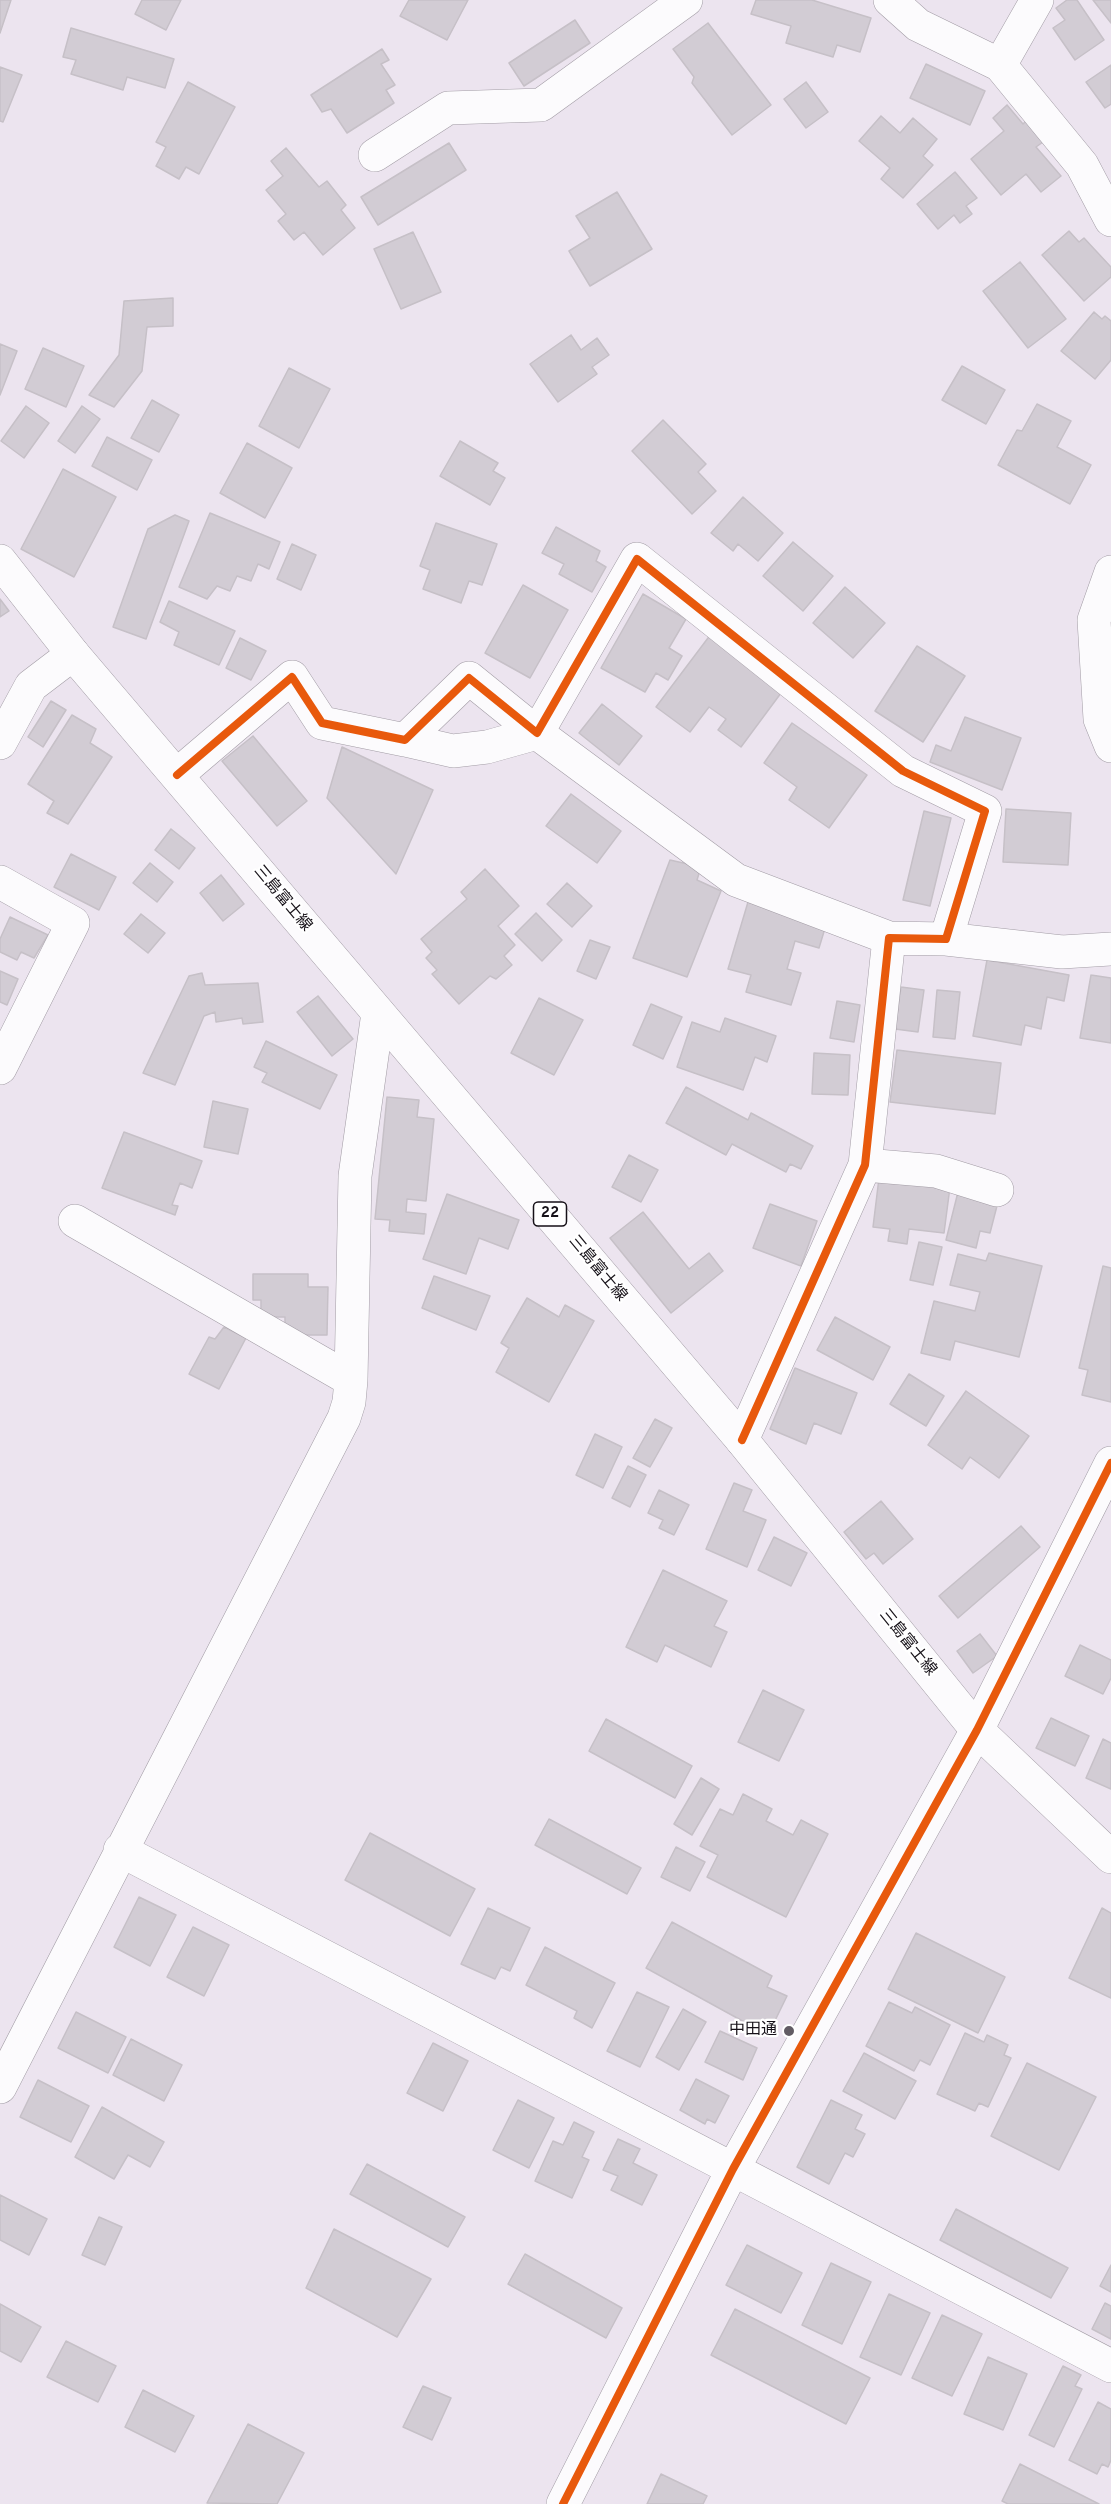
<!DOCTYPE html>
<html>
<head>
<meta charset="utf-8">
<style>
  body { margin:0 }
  canvas { display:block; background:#ece4ef }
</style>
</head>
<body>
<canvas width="1111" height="2504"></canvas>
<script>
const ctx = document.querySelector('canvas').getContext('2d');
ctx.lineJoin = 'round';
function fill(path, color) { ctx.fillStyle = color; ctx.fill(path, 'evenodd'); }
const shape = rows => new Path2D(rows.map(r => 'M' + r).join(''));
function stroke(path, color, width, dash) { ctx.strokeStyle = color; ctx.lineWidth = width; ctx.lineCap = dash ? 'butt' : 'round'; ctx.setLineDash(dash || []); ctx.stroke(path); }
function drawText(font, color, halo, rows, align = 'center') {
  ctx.font = font + ' Overpass,"Noto Sans JP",sans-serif'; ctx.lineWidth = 4.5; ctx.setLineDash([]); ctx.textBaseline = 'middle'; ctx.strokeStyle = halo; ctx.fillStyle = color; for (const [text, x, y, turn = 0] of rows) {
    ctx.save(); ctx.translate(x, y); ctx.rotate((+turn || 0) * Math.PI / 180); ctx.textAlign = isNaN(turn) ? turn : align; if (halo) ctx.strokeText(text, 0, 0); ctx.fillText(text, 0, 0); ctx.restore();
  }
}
const building = shape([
  [0,0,11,0,0,33,0,0],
  [142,0,181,0,166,30,135,14,142,0],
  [409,0,468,0,447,40,400,16,409,0],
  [756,0,812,0,871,18,860,52,837,45,833,57,786,43,791,26,751,14,756,0],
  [1067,0,1077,0,1104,40,1075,60,1053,28,1065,20,1056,8,1067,0],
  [1093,0,1111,0,1111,23,1093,0],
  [575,20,590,43,524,86,509,63,575,20],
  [708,23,771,105,732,135,692,83,694,77,673,49,708,23],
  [71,28,174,59,165,88,127,77,123,90,71,74,76,60,63,57,71,28],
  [382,49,389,60,381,64,395,85,386,90,394,103,347,133,331,109,322,112,311,95,382,49],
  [926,64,985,91,970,125,910,98,926,64],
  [1111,65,1111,104,1105,108,1086,82,1111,65],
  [0,67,22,75,3,122,0,121,0,67],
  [188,82,235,107,199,174,186,167,179,179,156,166,166,147,156,142,188,82],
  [806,82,828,112,806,128,784,99,806,82],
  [1007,105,1023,124,1026,121,1043,142,1036,147,1061,176,1041,192,1026,174,1001,195,971,159,1004,131,993,118,1007,105],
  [881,116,900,133,913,118,937,139,923,156,933,165,903,198,881,179,890,168,859,141,881,116],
  [449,143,466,170,378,225,361,197,449,143],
  [286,148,319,187,327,181,346,205,341,210,355,228,323,255,304,232,294,240,278,221,286,214,266,190,283,176,271,161,286,148],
  [955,172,977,198,966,206,972,214,960,223,954,215,938,229,917,204,955,172],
  [617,192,652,249,590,286,569,251,590,238,576,216,617,192],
  [1069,231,1079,242,1084,238,1111,267,1111,277,1084,301,1042,255,1069,231],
  [413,232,441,292,401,309,374,249,413,232],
  [1020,262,1066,319,1028,348,983,291,1020,262],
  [173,298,173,326,147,327,142,371,114,407,89,395,119,355,124,301,173,298],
  [1094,312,1102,319,1105,316,1111,321,1111,360,1095,379,1061,351,1094,312],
  [571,335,581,350,597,338,609,355,592,367,597,374,558,402,530,364,571,335],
  [0,344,17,351,0,395,0,344],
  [43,348,84,366,66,407,25,389,43,348],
  [962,366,1005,390,986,424,942,400,962,366],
  [289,368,330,389,299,448,259,426,289,368],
  [152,400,179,415,159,452,131,438,152,400],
  [1037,404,1071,421,1057,447,1091,465,1070,504,998,465,1017,430,1022,431,1037,404],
  [26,406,49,423,24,458,1,441,26,406],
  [82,406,100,419,75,453,58,441,82,406],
  [663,420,706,464,698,472,716,491,692,514,632,451,663,420],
  [107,437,152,460,137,490,92,466,107,437],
  [460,441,498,463,493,471,505,478,490,505,440,476,460,441],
  [247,443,292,468,265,518,220,493,247,443],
  [63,469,116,497,74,577,21,549,63,469],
  [743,497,783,533,758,561,738,544,733,551,711,533,743,497],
  [210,513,280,542,269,569,258,564,251,581,237,576,230,591,217,586,207,599,179,587,210,513],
  [175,515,189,521,146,639,113,627,148,529,175,515],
  [436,523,497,544,482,585,469,581,461,603,423,589,430,570,420,566,436,523],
  [556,527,600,551,596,561,606,567,592,592,559,574,564,564,542,553,556,527],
  [793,542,833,576,803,611,763,576,793,542],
  [292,544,316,555,301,590,277,579,292,544],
  [523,585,568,610,530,678,485,653,523,585],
  [845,587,885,623,853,658,813,623,845,587],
  [643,594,686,619,669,648,682,656,668,680,656,673,645,692,601,668,643,594],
  [0,599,9,611,0,617,0,599],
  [169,601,235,631,219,665,174,645,179,632,160,622,169,601],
  [711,634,784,689,741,747,718,730,726,719,709,707,690,732,656,707,711,634],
  [240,638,266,651,251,680,226,668,240,638],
  [917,646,965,676,923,742,875,711,917,646],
  [51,701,66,710,43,747,28,737,51,701],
  [602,704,642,736,619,765,579,733,602,704],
  [72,715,96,729,90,743,112,757,68,824,47,813,54,801,28,784,72,715],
  [965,717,1021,738,1002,790,930,762,936,745,951,751,965,717],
  [792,723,867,775,829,828,789,800,797,787,764,763,792,723],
  [253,736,307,801,277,826,222,761,253,736],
  [342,747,433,790,396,874,327,798,342,747],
  [571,794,621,831,597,863,546,826,571,794],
  [1006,809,1071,813,1068,865,1003,862,1006,809],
  [924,811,951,818,930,906,903,900,924,811],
  [171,829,195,848,179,869,155,850,171,829],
  [71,854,116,877,99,910,54,887,71,854],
  [670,860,701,867,697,880,721,891,687,977,633,958,670,860],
  [150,863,173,882,157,902,133,883,150,863],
  [485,869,519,906,498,926,515,945,504,956,512,965,496,979,490,976,459,1004,432,974,437,970,426,958,432,952,421,939,467,899,461,892,485,869],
  [221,875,244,904,223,921,200,893,221,875],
  [567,883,592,906,572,927,547,904,567,883],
  [748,902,826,925,819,948,795,941,787,969,801,973,791,1005,746,992,751,975,728,969,748,902],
  [536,913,562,940,542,961,515,934,536,913],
  [141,914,165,933,148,953,124,934,141,914],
  [10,917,48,935,34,958,21,952,17,960,0,952,0,939,10,917],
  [590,940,610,947,596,979,577,971,590,940],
  [987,960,1069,975,1064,1001,1047,997,1041,1029,1025,1025,1021,1045,973,1036,987,960],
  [0,971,18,979,7,1005,0,1002,0,971],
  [202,973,205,985,258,983,263,1022,243,1024,242,1018,216,1022,215,1012,204,1016,175,1085,143,1073,189,976,202,973],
  [1091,975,1111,978,1111,1043,1080,1038,1091,975],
  [901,987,924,990,918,1032,895,1029,901,987],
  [937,990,960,992,955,1039,933,1037,937,990],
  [318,996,353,1039,332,1056,297,1012,318,996],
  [539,998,583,1020,554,1075,511,1053,539,998],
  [837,1001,860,1005,854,1042,830,1038,837,1001],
  [651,1004,682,1017,663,1059,633,1045,651,1004],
  [725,1018,776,1036,767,1062,755,1057,743,1090,677,1067,692,1022,720,1032,725,1018],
  [266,1041,337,1075,320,1109,262,1082,267,1073,254,1067,266,1041],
  [897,1050,1001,1063,995,1114,890,1102,897,1050],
  [814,1053,850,1055,848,1095,812,1094,814,1053],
  [686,1087,748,1120,751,1113,813,1146,801,1169,790,1164,786,1172,732,1144,726,1155,666,1123,686,1087],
  [387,1097,419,1100,417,1117,434,1119,426,1201,407,1199,406,1212,426,1214,424,1234,389,1231,390,1220,375,1219,387,1097],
  [213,1101,248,1109,238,1154,204,1147,213,1101],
  [124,1132,202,1161,192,1188,180,1183,172,1205,178,1206,175,1215,102,1188,124,1132],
  [629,1155,658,1170,641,1202,612,1187,629,1155],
  [879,1178,950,1187,944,1233,909,1229,907,1244,888,1241,890,1229,873,1227,879,1178],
  [958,1192,998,1202,990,1233,980,1231,976,1248,946,1240,958,1192],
  [447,1194,519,1220,508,1249,479,1238,466,1274,423,1259,447,1194],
  [770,1204,817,1221,801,1266,753,1248,770,1204],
  [643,1212,689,1269,709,1253,723,1271,671,1313,610,1238,643,1212],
  [919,1242,942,1247,933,1285,910,1280,919,1242],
  [989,1253,1042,1266,1019,1357,955,1341,950,1360,921,1353,934,1301,975,1311,980,1292,950,1285,958,1254,986,1261,989,1253],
  [1103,1266,1111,1268,1111,1402,1082,1395,1088,1370,1079,1368,1103,1266],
  [253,1274,308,1274,308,1287,328,1287,327,1335,285,1335,285,1317,261,1317,261,1300,253,1300,253,1274],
  [434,1276,490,1296,476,1330,422,1308,434,1276],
  [527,1298,559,1317,565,1305,594,1321,549,1402,496,1372,509,1348,501,1343,527,1298],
  [835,1317,890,1347,873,1380,817,1350,835,1317],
  [224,1327,246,1338,219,1389,189,1374,209,1337,215,1339,224,1327],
  [795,1368,857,1393,841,1434,814,1423,806,1444,770,1429,795,1368],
  [909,1374,944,1396,926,1426,890,1404,909,1374],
  [966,1391,1029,1436,999,1478,970,1457,962,1469,928,1445,966,1391],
  [655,1419,672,1428,650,1467,633,1458,655,1419],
  [595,1434,622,1447,603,1488,576,1475,595,1434],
  [628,1466,646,1475,630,1507,612,1498,628,1466],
  [734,1483,752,1490,743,1511,766,1520,747,1567,706,1549,734,1483],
  [659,1490,689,1505,674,1535,659,1528,663,1520,648,1513,659,1490],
  [881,1501,913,1539,883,1564,874,1553,866,1559,844,1532,881,1501],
  [1021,1526,1040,1547,958,1618,939,1596,1021,1526],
  [774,1537,807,1553,791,1586,758,1570,774,1537],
  [663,1570,727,1601,714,1626,727,1632,711,1667,665,1645,657,1662,626,1647,663,1570],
  [980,1634,997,1656,973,1673,957,1651,980,1634],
  [1080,1645,1111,1660,1111,1678,1103,1694,1065,1676,1080,1645],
  [763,1690,804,1710,779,1761,738,1742,763,1690],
  [1051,1718,1089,1736,1075,1766,1036,1748,1051,1718],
  [606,1719,692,1766,675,1798,589,1751,606,1719],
  [1103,1739,1111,1743,1111,1789,1086,1778,1103,1739],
  [701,1778,719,1789,692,1835,674,1824,701,1778],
  [743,1794,772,1809,766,1821,793,1835,801,1820,828,1834,786,1917,707,1877,718,1855,700,1846,720,1809,733,1815,743,1794],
  [549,1819,641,1868,627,1894,535,1845,549,1819],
  [370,1833,475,1889,450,1936,345,1880,370,1833],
  [676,1847,705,1862,690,1891,661,1877,676,1847],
  [139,1897,176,1915,150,1966,114,1947,139,1897],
  [488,1908,530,1928,510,1971,501,1967,495,1979,461,1964,488,1908],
  [1102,1908,1111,1913,1111,1998,1069,1978,1102,1908],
  [672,1922,772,1976,767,1987,787,1996,768,2035,646,1968,672,1922],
  [193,1927,229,1945,204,1996,167,1977,193,1927],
  [916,1933,1005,1977,978,2033,888,1989,916,1933],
  [545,1947,615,1983,592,2028,574,2018,577,2011,526,1985,545,1947],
  [637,1992,669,2007,640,2067,607,2051,637,1992],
  [889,2002,912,2013,915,2007,950,2025,930,2065,920,2060,914,2071,866,2046,889,2002],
  [683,2009,706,2022,679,2070,656,2057,683,2009],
  [76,2012,126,2037,108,2073,58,2048,76,2012],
  [720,2031,757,2048,743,2080,705,2062,720,2031],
  [965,2033,984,2042,987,2035,1008,2045,1004,2055,1011,2058,988,2107,979,2103,975,2111,937,2094,965,2033],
  [131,2039,182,2065,164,2101,113,2075,131,2039],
  [433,2043,468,2061,443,2111,407,2093,433,2043],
  [864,2053,916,2081,895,2119,843,2091,864,2053],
  [1027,2063,1096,2097,1059,2170,991,2136,1027,2063],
  [696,2079,729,2096,715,2123,707,2119,705,2124,680,2110,696,2079],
  [38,2080,89,2106,71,2142,20,2117,38,2080],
  [518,2100,554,2118,529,2168,493,2150,518,2100],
  [831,2100,862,2115,855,2129,865,2134,853,2157,845,2153,829,2184,797,2167,831,2100],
  [102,2107,164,2142,150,2167,128,2155,114,2179,75,2157,102,2107],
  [574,2122,594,2132,582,2157,589,2160,572,2198,535,2181,553,2141,563,2145,574,2122],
  [618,2139,640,2149,633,2163,657,2175,642,2205,611,2190,618,2176,603,2170,618,2139],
  [367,2164,465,2217,448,2247,350,2194,367,2164],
  [0,2195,47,2219,29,2255,0,2240,0,2195],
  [956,2209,1068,2268,1051,2298,940,2240,956,2209],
  [99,2217,122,2227,105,2265,82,2255,99,2217],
  [334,2229,431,2279,397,2337,306,2288,334,2229],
  [747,2245,802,2273,781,2313,726,2285,747,2245],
  [525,2254,622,2308,606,2338,508,2284,525,2254],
  [831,2263,871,2282,842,2344,802,2325,831,2263],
  [1111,2265,1111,2292,1100,2286,1111,2265],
  [889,2294,930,2313,901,2375,860,2357,889,2294],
  [1105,2303,1111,2306,1111,2339,1092,2329,1105,2303],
  [0,2304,41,2327,21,2362,0,2351,0,2304],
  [735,2309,870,2378,846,2424,711,2355,735,2309],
  [942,2315,982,2334,952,2396,912,2378,942,2315],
  [66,2341,116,2366,98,2402,47,2377,66,2341],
  [988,2357,1027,2374,1003,2430,964,2414,988,2357],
  [1063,2366,1081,2375,1075,2386,1082,2389,1054,2447,1029,2435,1063,2366],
  [423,2386,451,2398,432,2440,403,2427,423,2386],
  [143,2390,194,2416,175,2452,125,2427,143,2390],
  [1098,2402,1111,2409,1111,2460,1108,2467,1102,2464,1097,2474,1069,2460,1098,2402],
  [248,2424,304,2453,277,2504,207,2503,248,2424],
  [1020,2464,1099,2504,1008,2504,1002,2501,1020,2464],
  [661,2474,707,2496,703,2504,647,2504,661,2474]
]);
const minor = shape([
  [890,0,918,25,1000,65,1082,165,1111,220],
  [1000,65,1037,0],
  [375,155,448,108,541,105,686,0],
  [1111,572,1094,620,1100,719,1111,746],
  [405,740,453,751,487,747,537,733,736,880,889,938],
  [0,743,31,686,73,654],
  [177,775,292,677,322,723,405,740,469,678,537,733,637,559,903,771,985,811,946,939,889,938,865,1165,742,1440],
  [0,882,73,923,0,1068],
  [946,939,1062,952,1111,949],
  [865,1165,936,1171,997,1190],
  [75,1221,351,1380],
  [120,1850,1111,2366],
  [0,2087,344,1418,349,1402,351,1380,355,1176,378,1013],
  [563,2504,733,2169,977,1730,1111,1463]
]);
const major = shape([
  [0,561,73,654,742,1440,977,1730,1111,1857]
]);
const cycleway = shape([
  [177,775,292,677,322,723,405,740,469,678,537,733,637,559,903,771,985,811,946,939,889,938,865,1165,742,1440],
  [563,2504,733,2169,977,1730,1111,1463]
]);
const markers = [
  [789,2031,6,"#615b63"]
];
const shields = [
  [550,1214,33]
];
const shieldNames = [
  ["22",550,1214]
];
const streetNames = [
  ["三島富士線",282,899,50],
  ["三島富士線",597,1269,50],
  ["三島富士線",907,1643,51]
];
const poiNames = [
  ["中田通",777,2031]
];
fill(building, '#d2ccd4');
stroke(building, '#c6c0c7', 1.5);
stroke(minor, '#a29ca5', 34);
stroke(major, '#a29ca5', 34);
stroke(minor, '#fcfbfd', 33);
stroke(major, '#fcfbfd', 33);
stroke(cycleway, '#e8590c', 8);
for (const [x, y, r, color] of markers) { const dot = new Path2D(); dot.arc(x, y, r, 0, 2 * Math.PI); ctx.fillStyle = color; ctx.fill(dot); stroke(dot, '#fff', 2); }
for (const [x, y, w] of shields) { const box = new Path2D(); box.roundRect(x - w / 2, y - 12, w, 24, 4.5); ctx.fillStyle = '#fff'; ctx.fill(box); stroke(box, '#161118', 1.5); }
drawText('bold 15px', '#161118', null, shieldNames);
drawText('16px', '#161118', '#fff', streetNames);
drawText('16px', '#161118', '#fff', poiNames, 'right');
</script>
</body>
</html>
